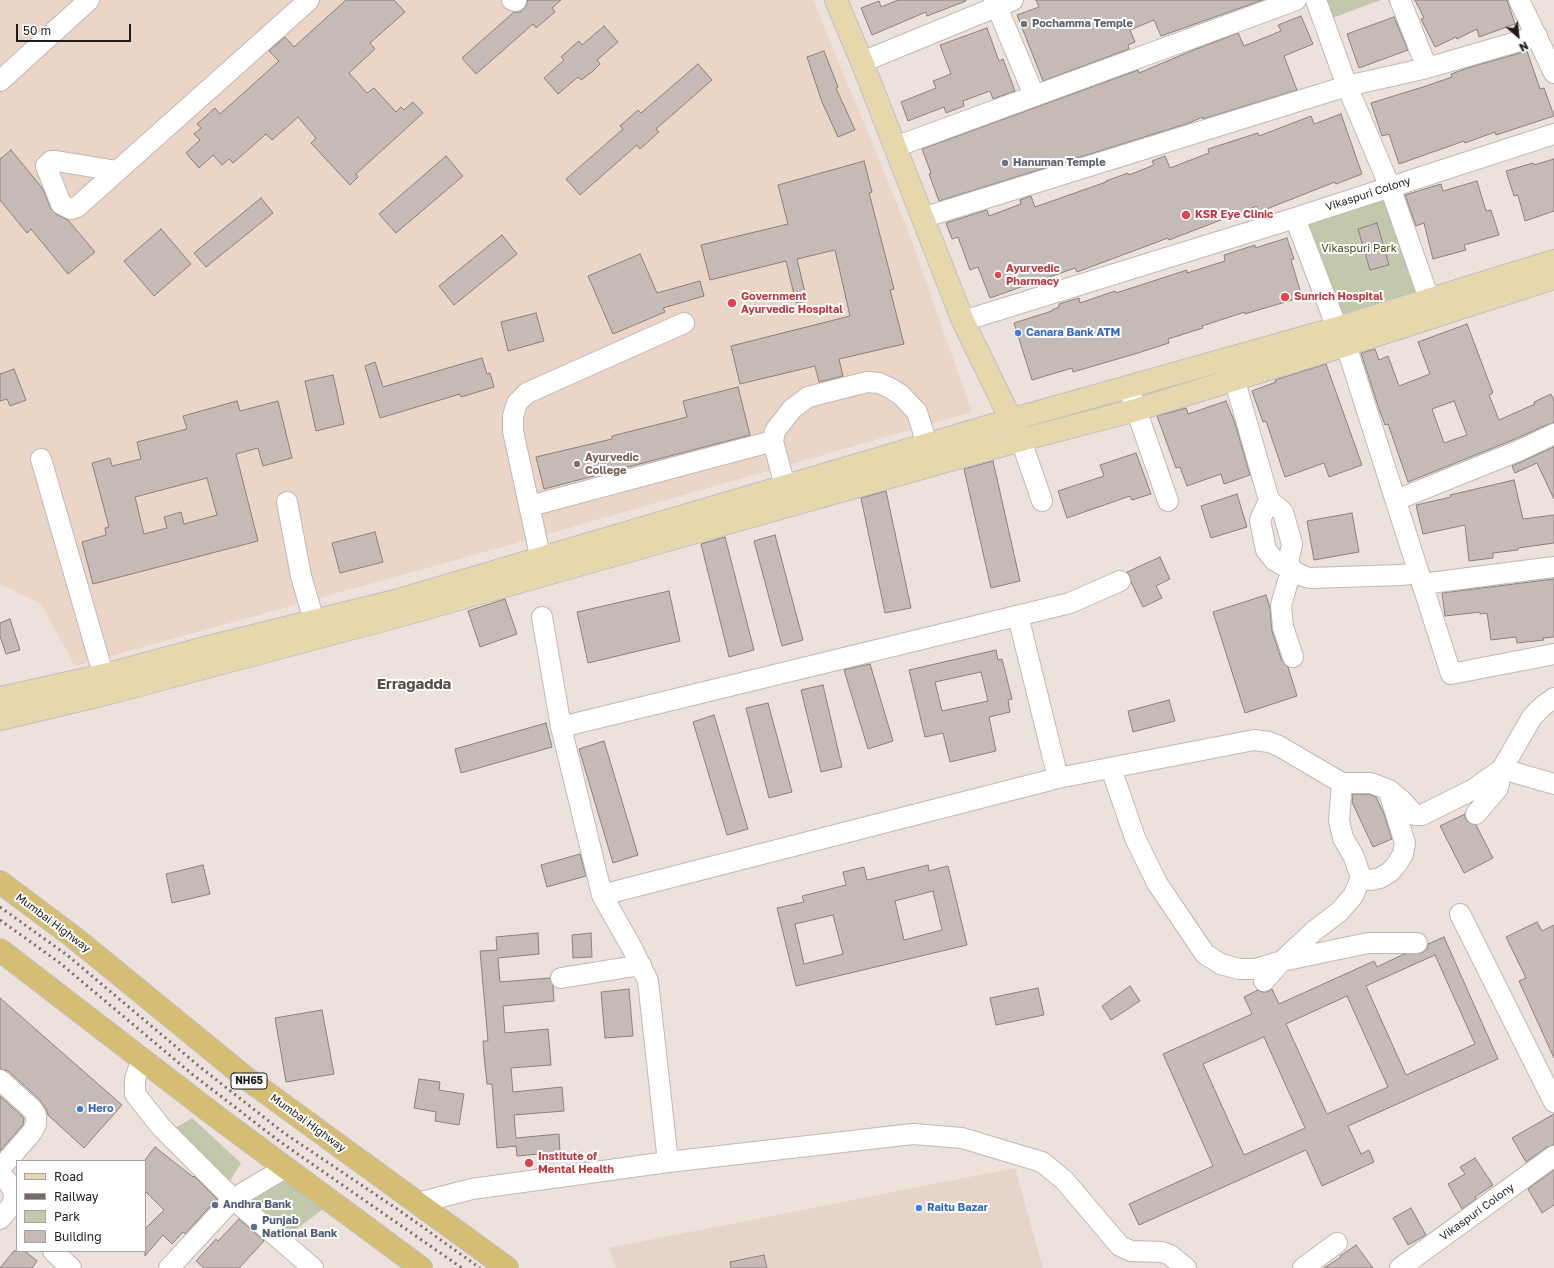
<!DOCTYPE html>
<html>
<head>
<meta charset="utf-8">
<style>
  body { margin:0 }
  #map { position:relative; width:1554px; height:1268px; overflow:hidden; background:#ede1dc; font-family:"Golos Text",sans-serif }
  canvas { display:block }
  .legend { position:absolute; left:16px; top:1160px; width:130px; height:92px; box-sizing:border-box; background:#fff; border:1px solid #a5a4a3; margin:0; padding:5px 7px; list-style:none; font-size:12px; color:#1f1b19 }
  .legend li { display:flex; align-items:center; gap:8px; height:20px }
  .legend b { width:20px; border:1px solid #a5a4a3 }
  .north { position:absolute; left:1498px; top:16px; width:40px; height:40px; -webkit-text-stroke:3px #fff; paint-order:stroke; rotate:152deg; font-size:11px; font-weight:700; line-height:16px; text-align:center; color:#1f1b19 }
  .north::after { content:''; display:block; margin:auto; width:14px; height:18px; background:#1f1b19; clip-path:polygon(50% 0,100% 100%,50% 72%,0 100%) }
  .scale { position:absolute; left:16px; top:24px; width:115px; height:18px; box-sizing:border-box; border:2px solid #1f1b19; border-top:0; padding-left:5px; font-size:12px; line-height:14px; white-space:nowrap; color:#1f1b19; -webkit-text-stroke:3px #fff; paint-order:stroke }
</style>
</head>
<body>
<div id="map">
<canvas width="1554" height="1268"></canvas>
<ul class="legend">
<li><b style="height:5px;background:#e6d8ac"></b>Road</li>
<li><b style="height:5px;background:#746c69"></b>Railway</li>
<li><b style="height:11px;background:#c2c8ab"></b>Park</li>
<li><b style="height:11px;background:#c5bab5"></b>Building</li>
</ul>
<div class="north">N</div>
<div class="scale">50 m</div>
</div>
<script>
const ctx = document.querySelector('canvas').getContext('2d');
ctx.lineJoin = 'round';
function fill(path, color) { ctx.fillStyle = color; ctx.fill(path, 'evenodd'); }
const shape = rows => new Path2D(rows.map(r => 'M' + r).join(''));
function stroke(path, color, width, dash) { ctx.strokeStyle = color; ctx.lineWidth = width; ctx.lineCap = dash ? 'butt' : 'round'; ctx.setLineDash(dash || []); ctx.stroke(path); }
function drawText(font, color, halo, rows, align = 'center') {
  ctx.font = font + ' "Golos Text",sans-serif'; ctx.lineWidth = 4; ctx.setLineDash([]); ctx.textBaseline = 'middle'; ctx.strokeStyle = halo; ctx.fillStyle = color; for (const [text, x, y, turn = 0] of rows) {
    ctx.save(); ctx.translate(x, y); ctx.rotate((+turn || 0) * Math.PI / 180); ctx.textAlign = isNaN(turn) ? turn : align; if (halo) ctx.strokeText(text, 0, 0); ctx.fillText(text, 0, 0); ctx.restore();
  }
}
const built = shape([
  [1015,1168,1043,1268,616,1268,609,1248]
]);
const medical = shape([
  [0,0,813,0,907,228,972,412,506,546,75,666,41,604,0,584]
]);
const green = shape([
  [1326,0,1381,0,1332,18],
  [1389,189,1424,293,1336,318,1297,221],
  [192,1118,241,1163,229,1182,170,1131],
  [286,1176,323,1209,289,1235,248,1199]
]);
const building = shape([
  [346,0,394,0,405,12,370,43,375,49,349,73,367,93,374,88,396,112,401,107,404,110,413,102,423,113,356,174,358,177,350,185,311,143,316,138,298,117,272,140,266,134,233,163,229,159,222,165,213,155,199,168,186,153,200,140,194,134,201,128,197,124,215,108,220,114,279,61,269,51,285,37,294,47,346,0],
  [527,0,561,0,552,8,555,12,536,28,533,24,476,74,462,58,514,12,520,12,524,9,527,4,527,0],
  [898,0,966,0,966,1,927,16,926,12,872,35,861,8,879,1,881,7,898,0],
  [1036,0,1263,0,1161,36,1154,20,1130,30,1135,42,1128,45,1129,49,1043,81,1017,15,1039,7,1036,0],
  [1415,0,1507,0,1515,24,1479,37,1477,29,1457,39,1456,37,1435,47,1421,19,1424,18,1415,0],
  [1301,16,1313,44,1284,56,1297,90,1203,119,1203,117,1186,124,939,201,929,174,931,173,922,149,1138,70,1139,73,1191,51,1238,33,1244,46,1281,31,1278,25,1301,16],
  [1394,17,1408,50,1359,68,1347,34,1394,17],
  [604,26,618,42,597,60,600,64,593,71,581,80,578,77,558,94,544,78,564,60,561,57,573,46,579,41,582,45,604,26],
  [987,28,999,61,1003,59,1015,91,993,99,990,91,963,101,964,106,946,113,944,107,908,121,901,102,936,88,933,81,951,74,940,45,987,28],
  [824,51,838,87,836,88,855,130,838,137,822,102,807,57,824,51],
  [1527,51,1540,89,1544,88,1554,116,1496,135,1495,132,1465,143,1464,141,1399,164,1389,134,1382,136,1371,103,1426,86,1452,77,1451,74,1471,67,1527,51],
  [698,64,712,80,656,129,659,132,640,149,637,145,580,195,566,179,623,129,620,126,638,110,641,113,698,64],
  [1341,114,1362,174,1336,184,1335,182,1259,212,1257,206,1169,240,1168,238,1077,272,1075,268,990,298,978,267,970,270,958,237,952,239,946,223,987,210,989,216,1021,204,1020,200,1031,196,1035,207,1106,182,1106,181,1128,173,1129,175,1154,165,1152,161,1165,156,1170,168,1209,153,1208,149,1258,133,1259,136,1311,116,1314,124,1341,114],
  [11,150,43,189,51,209,56,214,68,220,95,252,68,274,31,229,27,233,0,200,0,159,11,150],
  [446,156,463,176,396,233,379,214,446,156],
  [1554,159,1554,211,1525,221,1518,195,1514,196,1506,171,1533,163,1534,165,1554,159],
  [864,161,872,192,869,193,894,289,890,290,904,344,839,359,843,376,819,382,815,366,740,384,731,346,850,316,835,250,797,259,807,301,796,303,786,261,710,280,701,245,788,224,778,185,864,161],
  [1477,181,1486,211,1491,210,1499,235,1464,245,1466,250,1433,259,1424,223,1416,226,1405,195,1441,184,1443,191,1477,181],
  [261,198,273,213,206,267,194,253,261,198],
  [1377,223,1389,265,1370,270,1358,229,1377,223],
  [161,229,191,264,154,296,124,261,161,229],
  [502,235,517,254,454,305,439,286,502,235],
  [1287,238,1294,259,1291,260,1302,297,1245,314,1245,312,1202,326,1203,328,1168,339,1169,343,1138,353,1073,372,1072,368,1032,380,1014,323,1052,311,1052,310,1059,307,1059,304,1079,298,1080,303,1115,291,1116,293,1187,270,1187,273,1225,261,1224,255,1255,245,1255,248,1287,238],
  [640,254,657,293,700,281,704,296,663,308,665,312,613,334,588,276,640,254],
  [536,313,544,341,508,351,501,322,536,313],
  [1467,324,1493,393,1489,395,1499,420,1535,404,1534,402,1551,394,1554,401,1554,423,1549,424,1513,440,1408,482,1388,424,1385,425,1379,409,1361,353,1375,349,1379,360,1388,356,1399,386,1430,374,1418,342,1467,324],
  [1454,401,1467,435,1444,443,1432,409,1454,401],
  [482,358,487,374,490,373,494,387,461,397,460,394,380,418,365,366,375,362,383,387,482,358],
  [1326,364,1362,465,1329,477,1324,463,1285,477,1266,421,1263,422,1252,391,1276,382,1275,380,1326,364],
  [14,369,26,400,10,406,7,399,0,401,0,374,14,369],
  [333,375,344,424,316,431,305,381,333,375],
  [738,387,750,435,544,489,536,457,612,439,612,436,687,417,683,401,738,387],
  [237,401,240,411,278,401,292,458,263,466,258,448,236,454,258,541,93,584,82,542,106,535,105,528,109,527,92,463,110,458,112,466,141,459,137,442,187,429,183,416,237,401],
  [207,478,217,515,184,524,181,512,164,517,167,528,144,534,135,497,207,478],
  [1226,401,1235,423,1250,475,1224,484,1221,474,1187,486,1180,467,1176,468,1157,416,1186,408,1188,414,1226,401],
  [1554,447,1554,499,1537,463,1515,473,1512,466,1554,447],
  [1136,453,1151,494,1132,500,1130,496,1067,518,1058,491,1104,476,1100,465,1136,453],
  [993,461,1020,581,991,588,964,469,993,461],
  [1514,480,1523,519,1554,515,1554,543,1518,548,1518,550,1493,553,1493,558,1469,561,1465,525,1423,534,1416,505,1451,497,1450,495,1514,480],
  [886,491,911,608,885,613,861,498,886,491],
  [1237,494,1247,527,1211,538,1201,506,1237,494],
  [1352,513,1359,552,1314,560,1307,521,1352,513],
  [375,532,383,562,340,573,332,543,375,532],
  [775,535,803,640,782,646,754,541,775,535],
  [725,537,754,650,729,657,701,544,725,537],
  [1160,557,1170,579,1156,586,1162,598,1143,607,1131,582,1130,576,1127,572,1160,557],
  [1554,579,1554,637,1543,638,1544,640,1517,643,1516,637,1491,640,1487,613,1480,614,1480,612,1445,616,1442,593,1554,579],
  [669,591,680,641,588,663,577,612,669,591],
  [1266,595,1270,608,1272,631,1282,661,1288,667,1297,696,1245,713,1213,612,1266,595],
  [505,599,517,634,480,647,468,611,505,599],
  [10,619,20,650,6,654,0,636,0,623,10,619],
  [996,650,998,660,1002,659,1012,699,1008,700,1010,712,989,717,996,751,950,762,943,733,925,737,909,670,996,650],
  [981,672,988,701,942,711,935,682,981,672],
  [870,664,893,741,868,749,844,670,870,664],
  [823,685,842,767,821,772,801,690,823,685],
  [1169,700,1175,721,1133,732,1128,711,1169,700],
  [768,703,792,792,769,798,746,708,768,703],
  [714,715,748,829,727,835,693,722,714,715],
  [546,723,552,747,461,773,455,749,546,723],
  [604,741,638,855,613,863,579,749,604,741],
  [1369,794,1376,797,1384,814,1392,839,1373,847,1352,802,1353,794,1369,794],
  [1465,814,1465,818,1468,822,1476,825,1493,858,1464,873,1440,826,1465,814],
  [580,854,586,876,547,887,541,865,580,854],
  [203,865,210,894,172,903,166,874,203,865],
  [928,865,929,871,948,866,967,945,796,986,777,908,804,902,802,896,846,885,843,872,864,867,867,880,928,865],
  [933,891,942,930,904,940,895,901,933,891],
  [833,915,843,954,804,964,795,924,833,915],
  [1537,922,1542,931,1554,925,1554,1058,1519,981,1526,978,1506,937,1537,922],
  [538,933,539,954,498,958,500,982,550,978,553,986,554,1001,503,1006,505,1033,548,1029,551,1065,511,1068,513,1092,562,1087,564,1111,514,1115,516,1138,559,1134,560,1152,517,1156,516,1146,497,1148,492,1084,487,1084,484,1056,483,1041,488,1041,480,951,497,950,496,937,538,933],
  [591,933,592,957,573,958,572,935,591,933],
  [1444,937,1498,1059,1348,1126,1361,1154,1369,1150,1374,1162,1322,1186,1306,1150,1139,1225,1129,1204,1213,1166,1163,1054,1252,1014,1244,997,1258,990,1262,992,1267,992,1272,989,1279,1004,1374,961,1377,967,1404,954,1422,953,1427,949,1428,944,1444,937],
  [1435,955,1475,1044,1406,1075,1366,986,1435,955],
  [1347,996,1388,1087,1327,1114,1286,1024,1347,996],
  [1264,1037,1305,1128,1244,1155,1203,1064,1264,1037],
  [1130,986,1140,1001,1111,1020,1102,1006,1130,986],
  [1038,988,1044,1015,996,1025,990,998,1038,988],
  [629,989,633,1036,605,1038,601,992,629,989],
  [0,998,122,1105,84,1148,48,1115,46,1109,40,1100,8,1071,0,1069,0,998],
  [322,1010,334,1074,286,1082,275,1018,322,1010],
  [419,1079,440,1082,439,1090,464,1094,459,1125,435,1121,436,1112,414,1108,419,1079],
  [0,1096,24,1118,23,1125,0,1151,0,1096],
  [1554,1114,1554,1145,1547,1147,1526,1162,1512,1138,1554,1114],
  [155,1147,193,1177,194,1176,217,1199,185,1234,183,1232,172,1244,163,1235,145,1256,145,1229,164,1210,145,1191,145,1160,155,1147],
  [1475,1158,1493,1185,1475,1197,1476,1199,1462,1209,1448,1184,1465,1174,1460,1167,1475,1158],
  [1554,1170,1554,1205,1542,1213,1528,1189,1554,1170],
  [1411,1208,1426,1235,1408,1245,1393,1218,1411,1208],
  [239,1219,264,1241,239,1268,204,1268,196,1261,216,1239,218,1241,239,1219],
  [1356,1245,1373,1268,1324,1268,1341,1257,1340,1256,1356,1245],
  [14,1251,25,1251,37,1261,32,1268,0,1268,14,1251],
  [764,1255,767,1268,731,1268,730,1262,764,1255]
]);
const minor = shape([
  [512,0,516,1],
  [994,0,1034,95],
  [1316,0,1347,86,1390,187,1429,299],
  [1400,0,1427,68],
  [1519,0,1554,73],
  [862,62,1013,0],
  [0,81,89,0],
  [1554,134,1295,218,1337,328,1346,345,1451,674,1554,654],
  [895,147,1296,0],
  [117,171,56,161,51,161,46,166,61,204,71,209,77,207,309,0],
  [922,218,1347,86,1427,68,1537,36],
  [963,321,1295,218],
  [1230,364,1269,500,1283,512,1292,544,1288,563,1293,571],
  [1128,386,1168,501],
  [1021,440,1042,501],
  [41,459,108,691],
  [785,486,773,441,775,431,792,409,808,397,867,382,879,383,890,388,901,395,917,412,927,444],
  [1269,500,1260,520,1266,550,1275,561,1303,576,1310,578,1401,575,1419,573],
  [1396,500,1518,451,1554,434],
  [287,502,301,576,314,621],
  [530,506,773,441],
  [544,574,513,431,513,416,517,403,527,393,684,323],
  [1422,584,1554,567],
  [1018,616,1058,778],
  [542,617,561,727,602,895,632,948,648,981,668,1162],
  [1293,657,1283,627,1281,605,1288,581,1293,571],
  [561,727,1070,603,1120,581],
  [1111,768,1135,838,1157,883,1205,954,1221,964,1239,969,1255,969,1282,961,1314,931,1339,912,1353,896,1361,878,1354,857,1343,838,1339,821,1342,783],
  [1476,814,1498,788,1502,769,1532,717,1543,706,1554,698],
  [1361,878,1371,880,1380,878,1390,872,1397,864,1403,854,1405,843,1389,792],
  [602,895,1058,778,1254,740,1269,742,1279,746,1342,783,1371,783,1389,790,1402,801,1415,815,1422,815,1474,789,1502,769,1554,784],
  [1460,914,1554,1102],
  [561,978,641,965],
  [1264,981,1282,961,1368,943,1417,943],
  [142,1059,135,1079,135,1094,161,1127,233,1199,313,1268],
  [0,1080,32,1109,36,1115,36,1124,32,1132,0,1169],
  [0,1175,8,1182,14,1192,13,1204,0,1219],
  [418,1203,472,1189,668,1162,913,1134,962,1138,1042,1162,1064,1180,1120,1246,1131,1251,1162,1252,1170,1255,1186,1268],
  [53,1251,71,1268],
  [169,1268,233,1199,285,1168],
  [1303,1268,1337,1243],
  [1400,1268,1554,1156]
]);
const major = shape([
  [836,0,862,62,963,321,1017,432],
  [0,698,104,675,208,647,395,601,1010,420,1337,328,1554,261],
  [0,719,109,693,402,615,1021,440,1136,410,1346,345,1554,278]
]);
const highway = shape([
  [0,882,76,939,246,1078,507,1268],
  [0,950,217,1117,421,1268]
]);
const rail = shape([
  [0,907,67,955,200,1067,284,1133,403,1213,480,1268],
  [0,920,60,963,192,1074,279,1141,462,1268]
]);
const markers = [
  [1024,24,4,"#6b7280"],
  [1005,163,4,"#6b7280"],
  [1186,215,5,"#e0444e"],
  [998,275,4,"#e0444e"],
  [1285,297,5,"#e0444e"],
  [732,303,5,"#e0444e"],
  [1018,333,4,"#3f7fe0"],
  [577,464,4,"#8d6e63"],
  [80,1109,4,"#3f7fe0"],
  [529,1163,5,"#e0444e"],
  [215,1205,4,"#5c6f8a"],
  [919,1208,4,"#3f7fe0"],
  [254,1227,4,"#5c6f8a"]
];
const shields = [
  [249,1081,36]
];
const shieldNames = [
  ["NH65",249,1081]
];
const worshipNames = [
  ["Pochamma Temple",1032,24],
  ["Hanuman Temple",1013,163]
];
const streetNames = [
  ["Vikaspuri Colony",1368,194,-18],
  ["Mumbai Highway",53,923,37],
  ["Mumbai Highway",308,1123,36],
  ["Vikaspuri Colony",1477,1212,-36]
];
const healthNames = [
  ["KSR Eye Clinic",1195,215],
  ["Ayurvedic",1006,269],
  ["Pharmacy",1006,282],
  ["Government",741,297],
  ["Ayurvedic Hospital",741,310],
  ["Sunrich Hospital",1294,297],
  ["Institute of",538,1157],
  ["Mental Health",538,1170]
];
const parkNames = [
  ["Vikaspuri Park",1359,249]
];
const shopNames = [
  ["Canara Bank ATM",1026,333],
  ["Hero",88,1109],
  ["Raitu Bazar",927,1208]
];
const educationNames = [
  ["Ayurvedic",585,458],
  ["College",585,471]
];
const serviceNames = [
  ["Andhra Bank",223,1205],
  ["Punjab",262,1221],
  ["National Bank",262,1234]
];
const districtNames = [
  ["Erragadda",414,684]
];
fill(built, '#e6d3ca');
fill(medical, '#ead5c7');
fill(green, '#c2c8ab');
fill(building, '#c5bab5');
stroke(building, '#8b807c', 1);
stroke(minor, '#c3b7b2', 22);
stroke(major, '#c0bfbf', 24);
stroke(highway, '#c0bfbf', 24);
stroke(minor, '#fff', 20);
stroke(major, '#e6d8ac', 22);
stroke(highway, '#d5be74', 22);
stroke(rail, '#746c69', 3, [2, 4]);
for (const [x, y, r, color] of markers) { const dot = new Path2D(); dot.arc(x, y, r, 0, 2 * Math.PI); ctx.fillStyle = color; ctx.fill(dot); stroke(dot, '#fff', 1.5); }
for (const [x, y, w] of shields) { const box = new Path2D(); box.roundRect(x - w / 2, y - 8, w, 16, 3); ctx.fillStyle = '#fff'; ctx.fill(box); stroke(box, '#1f1b19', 1); }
drawText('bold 10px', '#1f1b19', null, shieldNames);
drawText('bold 11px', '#5b616d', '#fff', worshipNames, 'left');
drawText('11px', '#1f1b19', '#fff', streetNames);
drawText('bold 11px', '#be3a42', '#fff', healthNames, 'left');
drawText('11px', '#3f4712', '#fff', parkNames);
drawText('bold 11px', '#366cbe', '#fff', shopNames, 'left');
drawText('bold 11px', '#785e54', '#fff', educationNames, 'left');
drawText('bold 11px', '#4e5e75', '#fff', serviceNames, 'left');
drawText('bold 15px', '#564d48', '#fff', districtNames);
</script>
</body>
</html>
